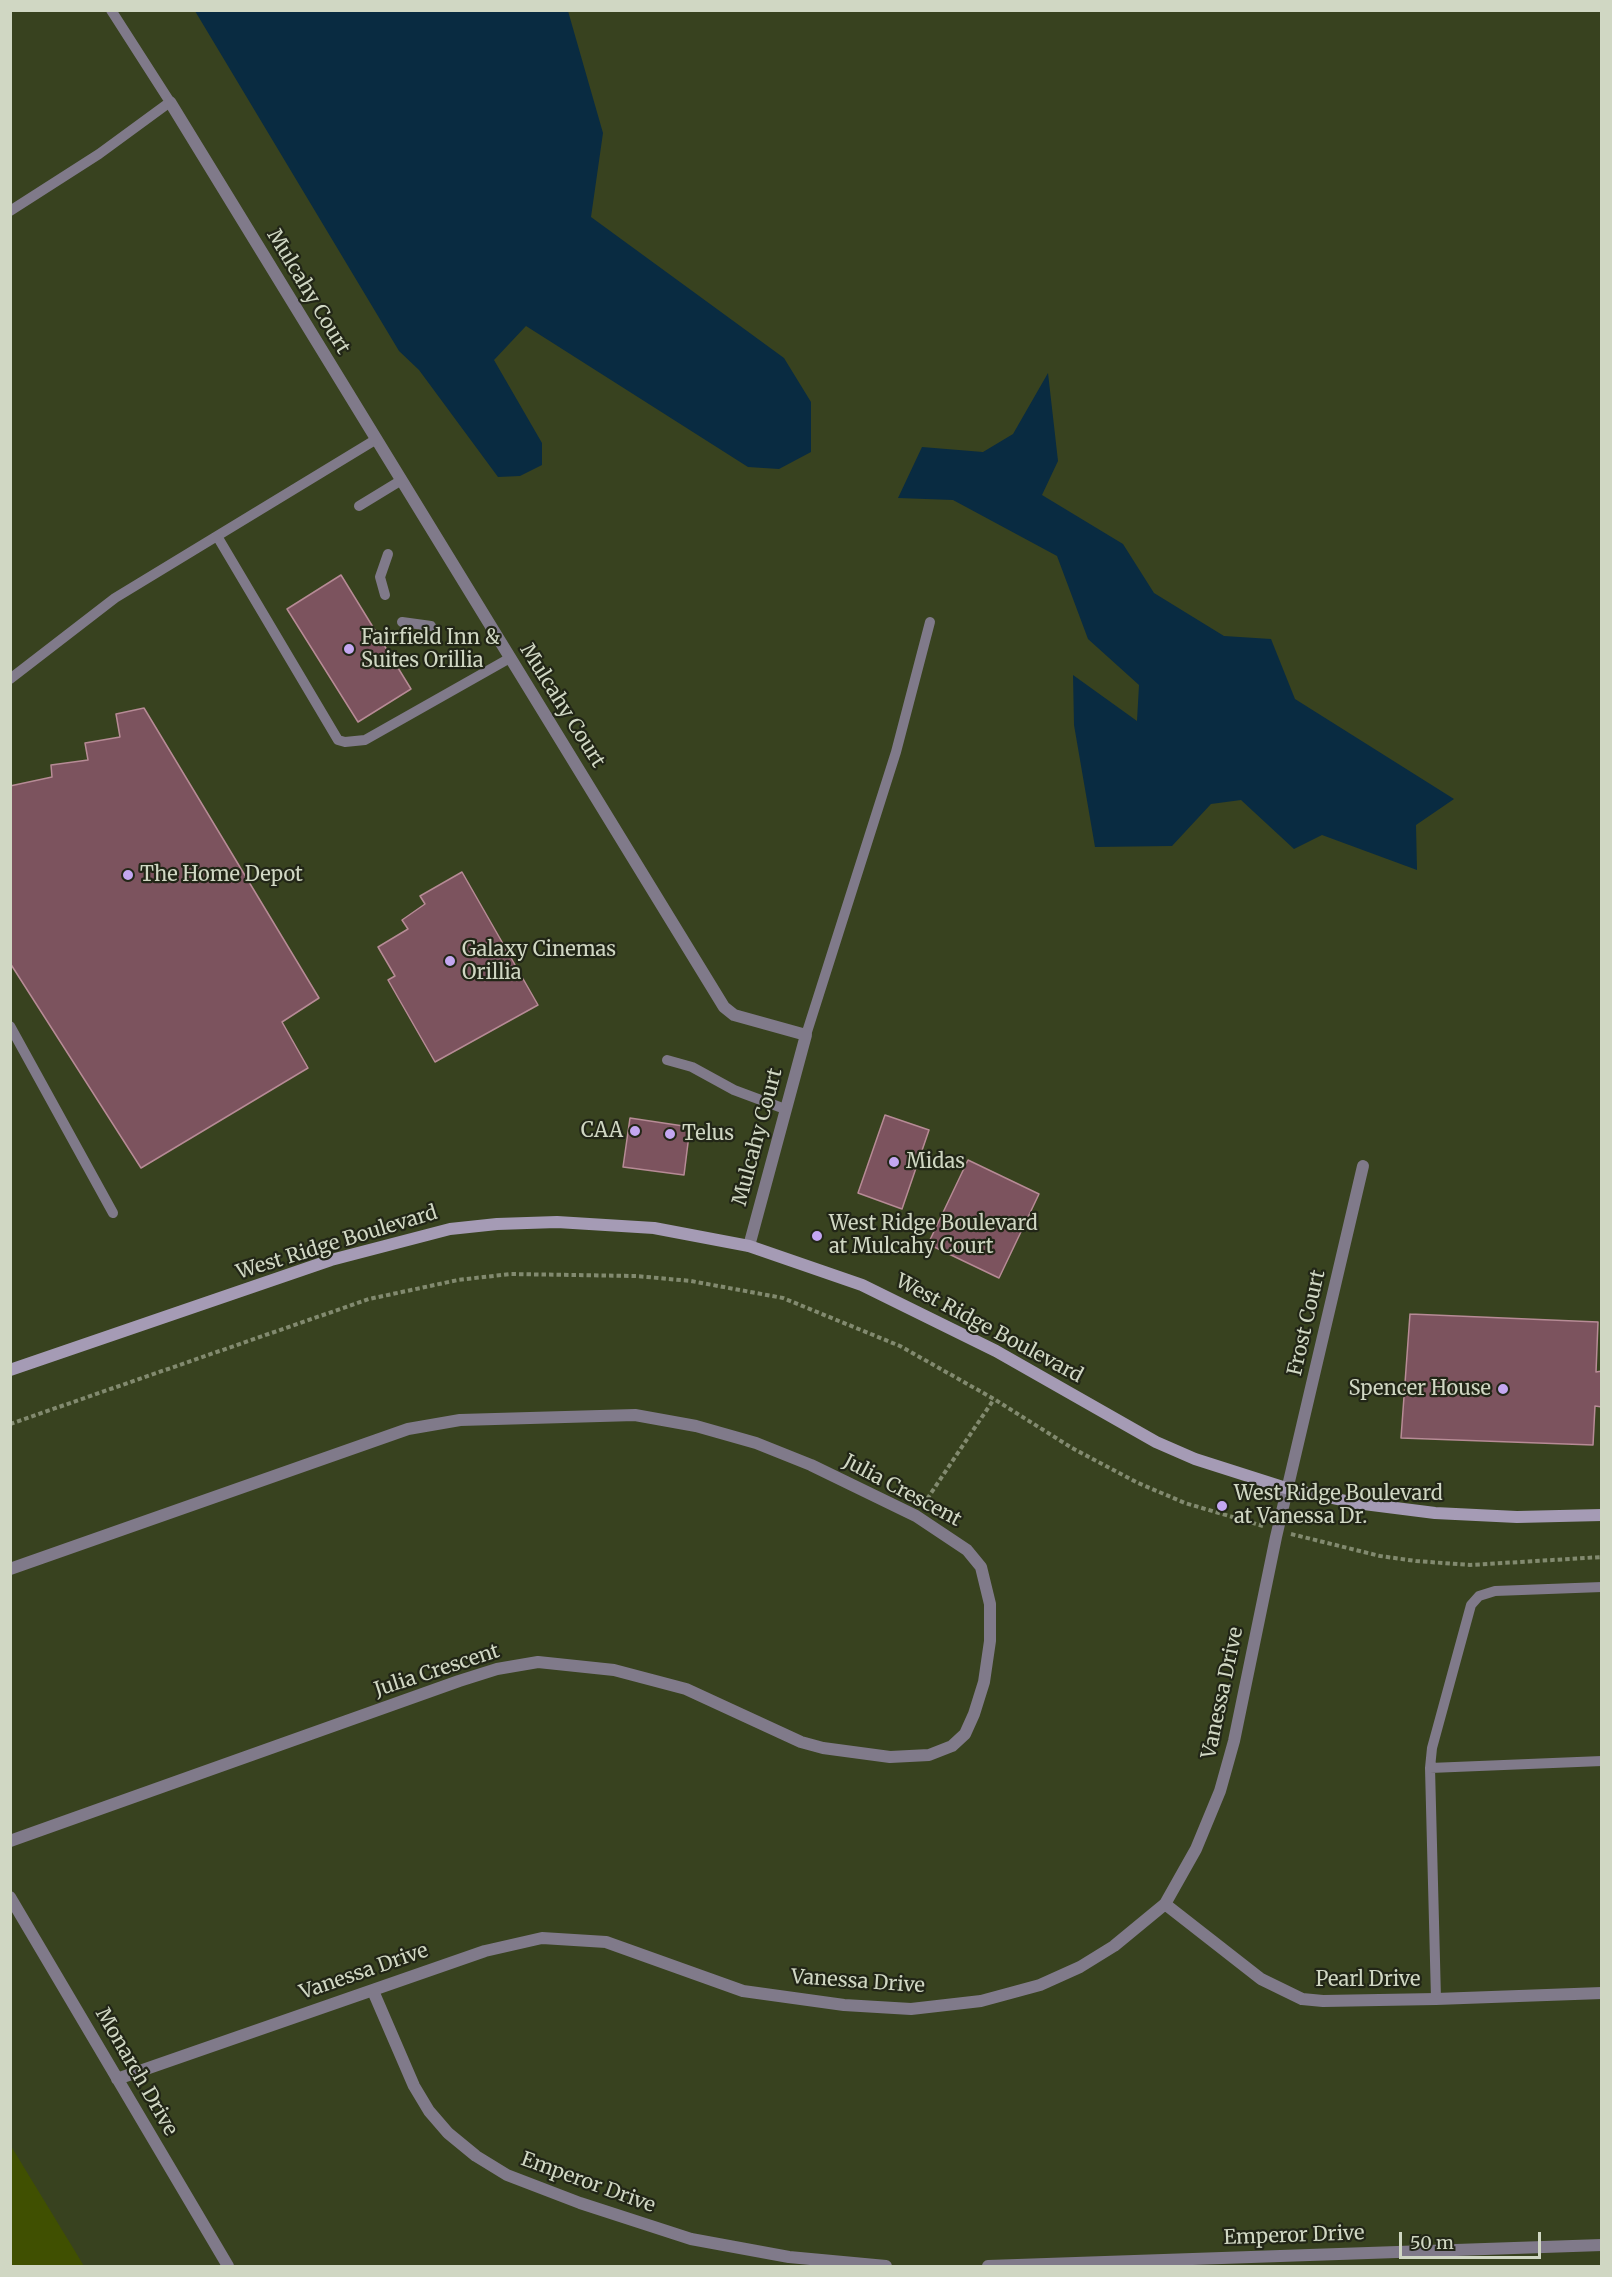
<!DOCTYPE html>
<html>
<head>
<meta charset="utf-8">
<style>
  body { margin:0 }
  #map { position:relative; width:1612px; height:2277px; overflow:hidden; background:#38421f; font-family:Merriweather,serif }
  canvas { display:block }
  .frame { position:absolute; inset:0; border:12px solid #d0d7c3; pointer-events:none }
  .scale { position:absolute; left:1399px; top:2232px; width:142px; height:27px; box-sizing:border-box; border:3px solid #d0d7c3; border-top:0; padding-left:8px; font-size:18px; line-height:21px; white-space:nowrap; color:#d0d7c3; -webkit-text-stroke:4px #222617; paint-order:stroke }
</style>
</head>
<body>
<div id="map">
<canvas width="1612" height="2277"></canvas>
<div class="frame"></div>
<div class="scale">50 m</div>
</div>
<script>
const ctx = document.querySelector('canvas').getContext('2d');
ctx.lineJoin = 'round';
function fill(path, color) { ctx.fillStyle = color; ctx.fill(path, 'evenodd'); }
const shape = rows => new Path2D(rows.map(r => 'M' + r).join(''));
function stroke(path, color, width, dash) { ctx.strokeStyle = color; ctx.lineWidth = width; ctx.lineCap = dash ? 'butt' : 'round'; ctx.setLineDash(dash || []); ctx.stroke(path); }
function drawText(font, color, halo, rows, align = 'center') {
  ctx.font = font + ' Merriweather,serif'; ctx.lineWidth = 4.5; ctx.setLineDash([]); ctx.textBaseline = 'middle'; ctx.strokeStyle = halo; ctx.fillStyle = color; for (const [text, x, y, turn = 0] of rows) {
    ctx.save(); ctx.translate(x, y); ctx.rotate((+turn || 0) * Math.PI / 180); ctx.textAlign = isNaN(turn) ? turn : align; if (halo) ctx.strokeText(text, 0, 0); ctx.fillText(text, 0, 0); ctx.restore();
  }
}
const green = shape([
  [10,2146,11,2146,84,2266,11,2266]
]);
const water = shape([
  [195,11,568,11,603,133,591,217,784,358,811,402,811,452,779,469,748,467,526,326,494,360,542,443,542,465,520,476,498,477,419,370,399,351],
  [1048,373,1058,461,1042,495,1123,544,1154,593,1224,636,1271,639,1295,699,1454,799,1416,825,1417,870,1322,835,1294,849,1241,800,1211,804,1172,846,1095,847,1074,725,1073,675,1137,721,1139,685,1088,639,1057,556,953,500,898,498,922,447,983,452,1013,434]
]);
const building = shape([
  [341,575,411,689,358,722,287,609,341,575],
  [144,708,319,998,282,1022,308,1068,141,1168,10,963,10,786,52,777,51,765,88,760,85,743,120,737,116,714,144,708],
  [462,872,538,1005,435,1062,388,980,395,976,378,947,408,929,402,920,425,904,420,896,462,872],
  [885,1115,929,1130,902,1209,858,1193,885,1115],
  [630,1118,690,1127,684,1175,623,1167,630,1118],
  [968,1160,1039,1194,999,1278,928,1244,968,1160],
  [1410,1314,1598,1322,1596,1372,1602,1371,1602,1407,1595,1406,1593,1445,1401,1438,1410,1314]
]);
const path = shape([
  [10,1424,369,1299,458,1280,510,1274,636,1276,691,1281,783,1298,900,1346,994,1399,1072,1448,1138,1483,1185,1503,1263,1526],
  [923,1505,994,1399],
  [1291,1534,1380,1556,1416,1561,1470,1565,1602,1557]
]);
const lane = shape([
  [10,211,99,154,170,102,111,10],
  [359,506,400,481],
  [217,536,338,740,345,742,365,740,510,658],
  [385,595,380,577,388,554],
  [402,622,431,626],
  [10,679,115,598,375,440],
  [10,1026,113,1213],
  [806,1035,896,752,930,622],
  [667,1060,692,1067,734,1090,785,1109],
  [1430,1768,1602,1761],
  [1436,1999,1430,1768,1432,1748,1471,1605,1479,1596,1495,1591,1602,1587]
]);
const street = shape([
  [170,102,724,1007,734,1015,806,1035,749,1246],
  [10,1569,408,1429,460,1420,635,1415,696,1426,756,1443,811,1465,916,1516,967,1550,981,1567,990,1604,990,1641,984,1682,974,1714,965,1734,952,1746,929,1755,890,1757,823,1748,801,1742,686,1689,614,1670,538,1662,497,1669,459,1681,10,1841],
  [10,1897,228,2266],
  [1165,1904,1261,1979,1302,1999,1323,2001,1436,1999,1602,1993],
  [373,1991,414,2086,429,2111,448,2133,476,2156,507,2175,580,2203,691,2239,789,2257,886,2266],
  [117,2079,485,1951,542,1938,606,1942,743,1991,844,2005,911,2009,981,2001,1040,1985,1080,1967,1114,1946,1165,1904,1196,1849,1220,1791,1234,1741,1276,1537,1363,1166],
  [988,2266,1602,2245]
]);
const secondary = shape([
  [10,1370,331,1260,450,1229,497,1224,557,1222,654,1228,749,1246,862,1285,996,1351,1156,1442,1195,1459,1289,1489,1356,1503,1435,1513,1517,1517,1602,1515]
]);
const markers = [
  [349,649,6,"#c4a7f1"],
  [128,875,6,"#c4a7f1"],
  [450,961,6,"#c4a7f1"],
  [635,1131,6,"#c4a7f1"],
  [670,1134,6,"#c4a7f1"],
  [894,1162,6,"#c4a7f1"],
  [817,1236,6,"#c4a7f1"],
  [1503,1389,6,"#c4a7f1"],
  [1222,1506,6,"#c4a7f1"]
];
const streetNames = [
  ["Mulcahy Court",308,292,59],
  ["Mulcahy Court",562,706,58],
  ["Mulcahy Court",758,1137,-75],
  ["West Ridge Boulevard",337,1243,-17],
  ["Frost Court",1307,1323,-77],
  ["West Ridge Boulevard",989,1329,28],
  ["Julia Crescent",902,1491,28],
  ["Julia Crescent",437,1671,-18],
  ["Vanessa Drive",1223,1693,-78],
  ["Vanessa Drive",364,1972,-19],
  ["Pearl Drive",1368,1980],
  ["Vanessa Drive",858,1982,4],
  ["Monarch Drive",136,2072,60],
  ["Emperor Drive",588,2183,20],
  ["Emperor Drive",1294,2236,-2]
];
const poiNames = [
  ["Fairfield Inn &",361,638],
  ["Suites Orillia",361,661],
  ["The Home Depot",140,875],
  ["Galaxy Cinemas",462,950],
  ["Orillia",462,973],
  ["CAA",623,1131,"right"],
  ["Telus",682,1134],
  ["Midas",906,1162],
  ["West Ridge Boulevard",829,1224],
  ["at Mulcahy Court",829,1247],
  ["Spencer House",1491,1389,"right"],
  ["West Ridge Boulevard",1234,1494],
  ["at Vanessa Dr.",1234,1517]
];
fill(green, '#405001');
fill(water, '#092b41');
fill(building, '#7c535e');
stroke(building, '#b78b96', 1.5);
stroke(path, '#828a6f', 4, [4.5, 3]);
stroke(lane, '#807a8a', 10);
stroke(street, '#807a8a', 12);
stroke(secondary, '#a59bb5', 12);
for (const [x, y, r, color] of markers) { const dot = new Path2D(); dot.arc(x, y, r, 0, 2 * Math.PI); ctx.fillStyle = color; ctx.fill(dot); stroke(dot, '#222617', 2); }
drawText('20px', '#d0d7c3', '#222617', streetNames);
drawText('20px', '#d0d7c3', '#222617', poiNames, 'left');
</script>
</body>
</html>
